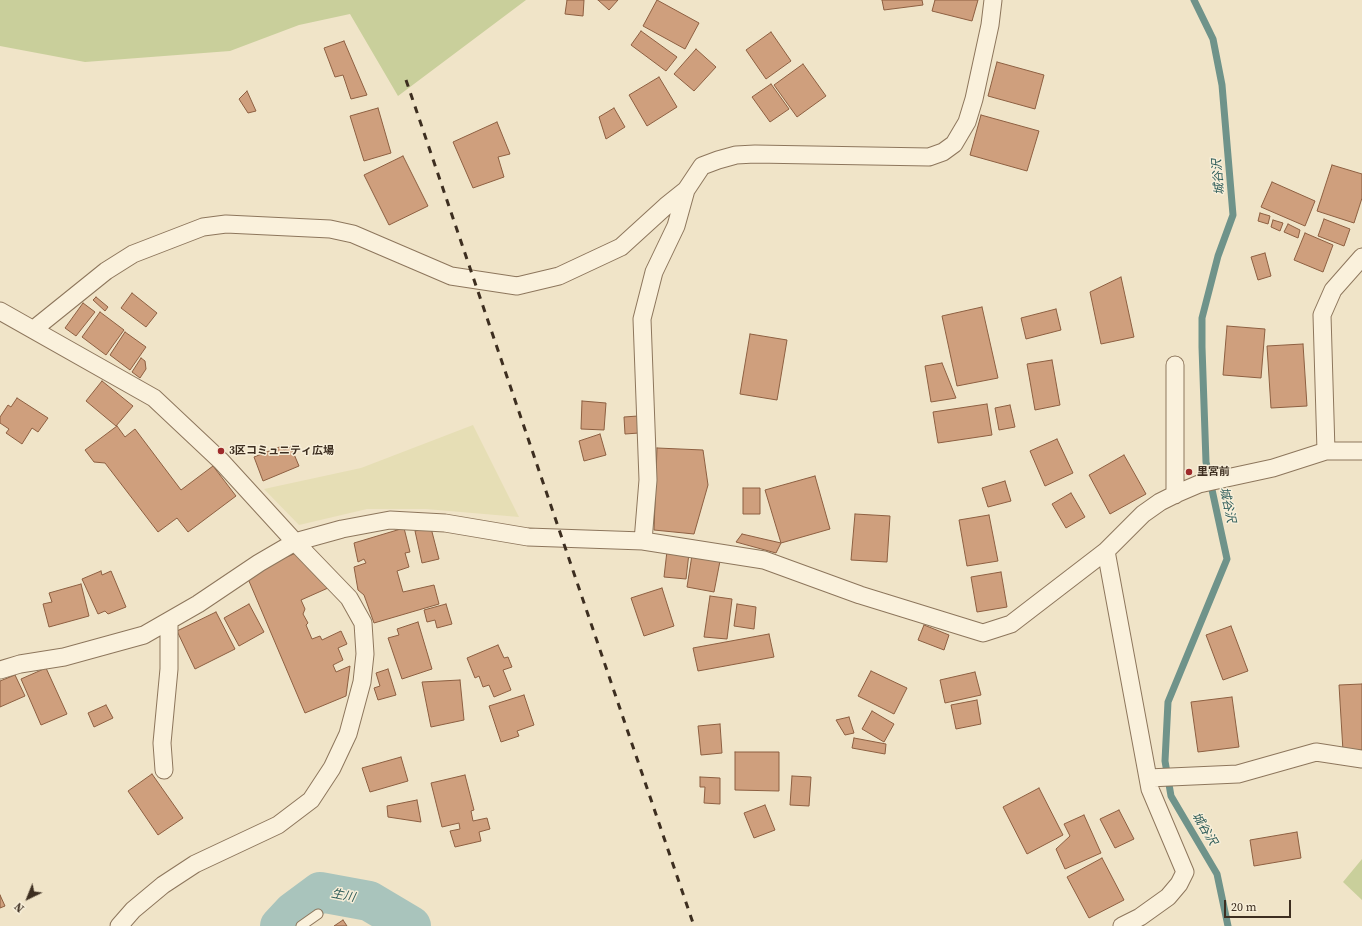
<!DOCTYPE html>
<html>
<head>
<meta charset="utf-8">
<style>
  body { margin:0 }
  #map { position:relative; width:1362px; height:926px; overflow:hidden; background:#f0e4c8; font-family:"Source Serif 4",serif }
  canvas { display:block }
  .north { position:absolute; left:8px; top:878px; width:40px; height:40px; -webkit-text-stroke:3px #f7eed8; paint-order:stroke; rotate:223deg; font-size:11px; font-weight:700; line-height:16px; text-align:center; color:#3d2e20 }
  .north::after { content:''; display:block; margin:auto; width:14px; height:18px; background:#3d2e20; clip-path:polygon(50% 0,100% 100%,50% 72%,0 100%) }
  .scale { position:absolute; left:1224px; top:900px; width:67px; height:18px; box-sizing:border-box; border:2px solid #3d2e20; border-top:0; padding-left:5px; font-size:12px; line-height:14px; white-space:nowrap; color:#3d2e20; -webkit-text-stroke:3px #f7eed8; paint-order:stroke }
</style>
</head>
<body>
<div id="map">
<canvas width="1362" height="926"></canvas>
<div class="north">N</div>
<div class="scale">20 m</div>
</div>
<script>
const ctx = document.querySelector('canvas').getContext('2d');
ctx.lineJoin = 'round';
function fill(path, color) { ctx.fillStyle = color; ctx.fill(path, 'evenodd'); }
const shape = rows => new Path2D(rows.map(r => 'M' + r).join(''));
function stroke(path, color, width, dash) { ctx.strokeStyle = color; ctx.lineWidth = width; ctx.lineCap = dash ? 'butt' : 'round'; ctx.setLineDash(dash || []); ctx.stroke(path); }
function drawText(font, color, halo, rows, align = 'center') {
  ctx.font = font + ' "Source Serif 4","Noto Sans JP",serif'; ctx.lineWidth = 3; ctx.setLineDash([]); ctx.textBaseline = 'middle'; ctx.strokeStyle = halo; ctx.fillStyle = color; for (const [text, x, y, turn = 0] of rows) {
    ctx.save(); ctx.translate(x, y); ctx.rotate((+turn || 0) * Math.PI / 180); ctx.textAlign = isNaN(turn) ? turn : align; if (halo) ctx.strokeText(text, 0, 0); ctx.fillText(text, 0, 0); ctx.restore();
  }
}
const farmland = shape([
  [473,425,519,517,426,509,367,509,299,525,264,489,361,468]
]);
const green = shape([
  [0,0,526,0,398,96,350,14,299,25,230,51,85,62,0,46],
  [1362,859,1362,900,1343,882]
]);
const stream = shape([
  [1194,0,1213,39,1222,85,1233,215,1218,256,1202,318,1202,347,1206,462,1227,559,1168,702,1165,761,1171,796,1217,874,1228,926]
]);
const river = shape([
  [280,926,293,912,320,892,369,901,411,926]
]);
const building = shape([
  [567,0,584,0,583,16,565,14,567,0],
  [598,0,618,0,609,10,598,0],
  [657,0,699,23,685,49,643,26,657,0],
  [882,0,922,0,923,5,884,10,882,0],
  [935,0,978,0,972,21,932,11,935,0],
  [641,31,677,57,666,71,631,45,641,31],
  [771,32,791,61,766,79,746,50,771,32],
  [344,41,367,95,351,99,343,75,335,77,324,48,344,41],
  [696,49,716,67,694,91,674,74,696,49],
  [997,62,1044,75,1035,109,988,96,997,62],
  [803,64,826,96,797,117,774,85,803,64],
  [659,77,677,107,647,126,629,95,659,77],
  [771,84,789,109,770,122,752,97,771,84],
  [247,91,256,111,248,113,239,99,247,91],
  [378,108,391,153,364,161,350,116,378,108],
  [614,108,625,127,606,139,599,117,614,108],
  [981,115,1039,131,1027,171,970,155,981,115],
  [497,122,510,154,498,157,504,177,473,188,453,142,497,122],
  [403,156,428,206,389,225,364,175,403,156],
  [1332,165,1362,174,1362,198,1354,223,1317,211,1332,165],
  [1272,182,1315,201,1305,226,1261,207,1272,182],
  [1260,213,1270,216,1268,224,1258,221,1260,213],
  [1324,219,1350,229,1344,246,1318,236,1324,219],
  [1273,220,1283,223,1280,231,1271,227,1273,220],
  [1288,224,1300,230,1298,238,1284,232,1288,224],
  [1305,233,1333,245,1323,272,1294,260,1305,233],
  [1265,253,1271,276,1258,280,1251,257,1265,253],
  [1121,277,1134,337,1101,344,1090,292,1121,277],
  [132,293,157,313,146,327,121,308,132,293],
  [96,297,108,307,105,311,93,300,96,297],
  [83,303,95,312,76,336,65,328,83,303],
  [982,307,998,378,957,386,942,316,982,307],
  [1056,309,1061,330,1026,339,1021,318,1056,309],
  [100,312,124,330,106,355,82,337,100,312],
  [1227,326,1265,329,1261,378,1223,375,1227,326],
  [125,332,146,347,130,370,110,355,125,332],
  [750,334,787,340,777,400,740,394,750,334],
  [1303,344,1307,406,1271,408,1267,346,1303,344],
  [141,358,145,361,146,369,140,378,132,372,141,358],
  [1052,360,1060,405,1035,410,1027,364,1052,360],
  [942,363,956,398,931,402,925,366,942,363],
  [102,381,133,406,116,426,86,401,102,381],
  [17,398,48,418,38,432,32,428,22,444,6,433,9,429,0,423,0,417,8,405,11,407,17,398],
  [582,401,606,403,604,430,581,429,582,401],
  [987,404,992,435,938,443,933,412,987,404],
  [1010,405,1015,427,999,430,995,408,1010,405],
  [638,416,639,433,625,434,624,417,638,416],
  [117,426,125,437,135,429,181,490,213,466,236,496,188,532,177,518,158,532,105,463,94,462,85,450,117,426],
  [600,434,606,455,584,461,579,441,600,434],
  [1057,439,1073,473,1045,486,1030,451,1057,439],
  [282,446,284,450,291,447,299,466,263,481,254,457,282,446],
  [657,448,703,450,708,485,694,534,654,530,657,448],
  [1124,455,1146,494,1110,514,1089,475,1124,455],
  [815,476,830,529,781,543,765,490,815,476],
  [1005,481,1011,501,988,507,982,488,1005,481],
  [743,488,760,488,760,514,743,514,743,488],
  [1071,493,1085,517,1066,528,1052,504,1071,493],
  [855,514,890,516,887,562,851,560,855,514],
  [989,515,998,561,967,566,959,520,989,515],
  [404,528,410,552,405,553,409,567,397,571,403,592,434,585,439,604,374,623,364,595,358,590,354,567,366,563,364,559,358,562,354,543,404,528],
  [431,528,439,559,422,563,415,531,431,528],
  [742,534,781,543,776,553,736,542,742,534],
  [667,551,689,553,686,579,664,577,667,551],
  [296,553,328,588,301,600,305,609,303,614,308,623,306,625,312,639,320,636,322,640,341,631,347,644,338,648,343,660,333,665,336,672,350,666,346,696,305,713,246,574,296,553],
  [692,555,720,561,714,592,687,587,692,555],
  [101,571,102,575,111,571,126,607,108,614,105,611,98,614,82,579,101,571],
  [1001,572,1007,607,977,612,971,577,1001,572],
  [81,584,89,616,49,627,43,604,52,602,49,593,81,584],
  [662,588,674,626,644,636,631,598,662,588],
  [710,596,732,599,727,639,704,637,710,596],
  [249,604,264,632,239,646,224,618,249,604],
  [446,604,452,624,437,628,435,620,427,622,424,610,446,604],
  [737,604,756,607,754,629,734,626,737,604],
  [216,612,235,649,195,669,177,631,216,612],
  [418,622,432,669,402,679,388,638,399,635,397,629,418,622],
  [924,625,949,635,944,650,918,640,924,625],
  [1231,626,1248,671,1223,680,1206,635,1231,626],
  [769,634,774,657,698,671,693,648,769,634],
  [498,645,504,658,508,657,512,667,503,670,511,690,494,697,489,685,483,687,479,676,475,678,467,658,498,645],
  [46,668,67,714,41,725,21,679,46,668],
  [388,669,396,695,378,700,374,688,380,686,376,673,388,669],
  [871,671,907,688,894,714,858,696,871,671],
  [975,672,981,695,945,703,940,680,975,672],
  [15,675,25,696,0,707,0,681,15,675],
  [460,680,464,720,431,727,422,682,460,680],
  [1362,684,1362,750,1343,751,1339,685,1362,684],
  [524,695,534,725,517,731,519,736,501,742,489,706,524,695],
  [1232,697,1239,747,1198,752,1191,702,1232,697],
  [977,700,981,724,956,729,951,705,977,700],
  [106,705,113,718,94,727,88,713,106,705],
  [872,711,894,724,884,742,862,729,872,711],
  [849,717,854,733,845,735,836,720,849,717],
  [720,724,722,753,701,755,698,726,720,724],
  [854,738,886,744,885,754,852,748,854,738],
  [735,752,779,752,779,791,735,790,735,752],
  [401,757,408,781,370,792,362,768,401,757],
  [152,774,183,818,158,835,128,791,152,774],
  [465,775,474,810,471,811,473,821,487,818,490,829,479,832,481,841,455,847,450,831,460,829,459,823,442,827,431,783,465,775],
  [792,776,811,777,809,806,790,805,792,776],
  [700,777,720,778,720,804,704,803,705,787,700,787,700,777],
  [1039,788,1063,835,1027,854,1003,807,1039,788],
  [417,800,421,822,388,817,387,806,417,800],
  [765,805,775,830,754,838,744,813,765,805],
  [1119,810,1134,839,1115,848,1100,819,1119,810],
  [1084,815,1101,853,1065,869,1056,849,1070,836,1064,824,1084,815],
  [1297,832,1301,858,1254,866,1250,840,1297,832],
  [1102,858,1124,900,1089,918,1067,877,1102,858],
  [0,895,5,906,0,908,0,895],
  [343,920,347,926,334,926,343,920]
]);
const service = shape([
  [301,926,318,914]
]);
const minor = shape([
  [0,311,154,398,221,461,295,542,349,598,363,623,365,654,362,682,348,734,332,768,311,800,278,825,195,864,163,885,133,910,119,926],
  [34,329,106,271,133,254,203,227,226,224,330,229,353,234,451,276,517,286,559,276,621,247,666,206,686,190,702,166,718,160,736,155,755,154,929,157,943,152,954,144,967,122,974,99,990,25,993,0],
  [1326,451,1322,315,1333,290,1362,257],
  [1175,495,1175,365],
  [643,541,648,480,642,319,654,272,676,226,686,190],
  [1106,551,1150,789,1185,872,1179,884,1168,897,1140,917,1122,926],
  [0,670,20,664,64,657,144,635,198,604,259,563,295,542,342,529,390,520,445,523,528,537,643,541,764,560,860,595,983,633,1011,624,1106,551,1143,514,1160,502,1178,493,1199,484,1273,468,1326,451,1362,451],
  [164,770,162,743,169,669,169,622],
  [1148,778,1238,774,1316,752,1362,759]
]);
const rail = shape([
  [406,80,694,926]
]);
const markers = [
  [221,451,4,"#9e2a2b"],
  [1189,472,4,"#9e2a2b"]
];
const poiNames = [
  ["3区コミュニティ広場",229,451],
  ["里宮前",1197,472]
];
const waterNames = [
  ["城谷沢",1219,177,-95],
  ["城谷沢",1227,505,78],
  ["城谷沢",1204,829,59],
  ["生川",343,896,11]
];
fill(farmland, '#e6deb5');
fill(green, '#c9cf9b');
stroke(stream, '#6f938a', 7);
stroke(river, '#a9c4bc', 40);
fill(building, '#cf9f7d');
stroke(building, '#8d5f41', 1);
stroke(service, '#8d765c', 11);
stroke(minor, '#8d765c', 19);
stroke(service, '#faf1dc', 9);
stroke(minor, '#faf1dc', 17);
stroke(rail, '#3d2e20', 3, [7, 7]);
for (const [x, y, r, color] of markers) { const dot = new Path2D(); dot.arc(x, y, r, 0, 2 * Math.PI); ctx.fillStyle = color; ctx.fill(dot); stroke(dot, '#f7eed8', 1.5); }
drawText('bold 11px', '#3d2e20', '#f7eed8', poiNames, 'left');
drawText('italic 12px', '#2f5d5a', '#f7eed8', waterNames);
</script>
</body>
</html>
